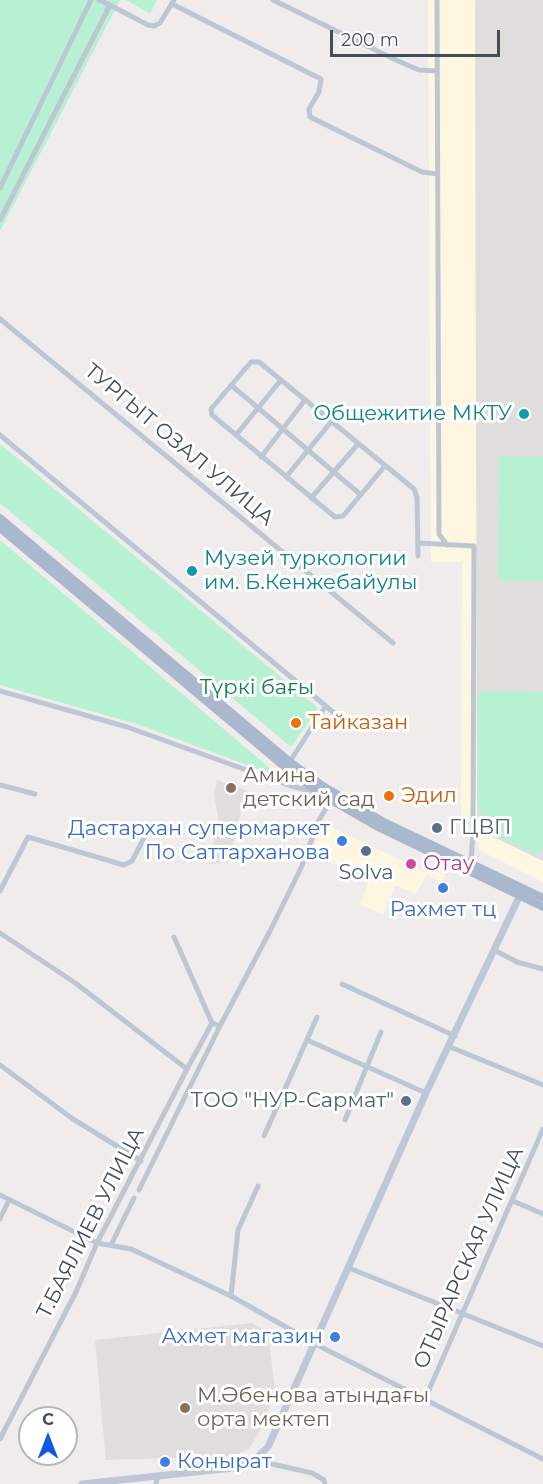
<!DOCTYPE html>
<html>
<head>
<meta charset="utf-8">
<style>
  body { margin:0 }
  #map { position:relative; width:543px; height:1484px; overflow:hidden; background:#efeceb; font-family:Montserrat,sans-serif }
  canvas { display:block }
  .north { position:absolute; left:18px; top:1406px; width:60px; height:60px; box-sizing:border-box; background:#fff; border:2px solid #b4b8bd; border-radius:50%; rotate:0deg; font-size:16px; font-weight:700; line-height:24px; text-align:center; color:#434d5a }
  .north::after { content:''; display:block; margin:auto; width:21px; height:27px; background:#0c58e8; clip-path:polygon(50% 0,100% 100%,50% 72%,0 100%) }
  .scale { position:absolute; left:330px; top:30px; width:170px; height:27px; box-sizing:border-box; border:3px solid #434d5a; border-top:0; padding-left:8px; font-size:18px; line-height:21px; white-space:nowrap; color:#434d5a; -webkit-text-stroke:4px #fff; paint-order:stroke }
</style>
</head>
<body>
<div id="map">
<canvas width="543" height="1484"></canvas>
<div class="north">С</div>
<div class="scale">200 m</div>
</div>
<script>
const ctx = document.querySelector('canvas').getContext('2d');
ctx.lineJoin = 'round';
function fill(path, color) { ctx.fillStyle = color; ctx.fill(path, 'evenodd'); }
const shape = rows => new Path2D(rows.map(r => 'M' + r).join(''));
function stroke(path, color, width, dash) { ctx.strokeStyle = color; ctx.lineWidth = width; ctx.lineCap = dash ? 'butt' : 'round'; ctx.setLineDash(dash || []); ctx.stroke(path); }
function drawText(font, color, halo, rows, align = 'center') {
  ctx.font = font + ' Montserrat,sans-serif'; ctx.lineWidth = 6; ctx.setLineDash([]); ctx.textBaseline = 'middle'; ctx.strokeStyle = halo; ctx.fillStyle = color; for (const [text, x, y, turn = 0] of rows) {
    ctx.save(); ctx.translate(x, y); ctx.rotate((+turn || 0) * Math.PI / 180); ctx.textAlign = isNaN(turn) ? turn : align; if (halo) ctx.strokeText(text, 0, 0); ctx.fillText(text, 0, 0); ctx.restore();
  }
}
const commercial = shape([
  [428,0,543,0,543,882,479,850,479,827,461,818,462,562,431,562],
  [322,823,426,872,431,866,446,873,442,882,427,875,416,894,395,885,383,915,360,904,370,878,312,856]
]);
const education = shape([
  [475,0,543,0,543,861,477,829],
  [217,780,246,790,229,862,210,864,218,818,214,794],
  [252,1323,268,1332,275,1390,263,1426,249,1449,233,1456,106,1460,95,1340]
]);
const green = shape([
  [0,0,120,0,0,231],
  [126,0,157,0,150,14],
  [0,444,318,708,291,747,0,503],
  [499,457,543,457,543,581,498,581],
  [0,540,272,770,271,774,137,724,0,685],
  [483,691,543,692,543,846,541,851,535,854,486,830,483,815,478,812,478,695]
]);
const street = shape([
  [99,0,110,5],
  [273,0,398,61,419,70,437,71],
  [437,0,439,534,447,545],
  [172,4,321,79,319,92,309,109,310,117,422,172,437,174],
  [0,188,91,0],
  [0,220,110,5,148,25,154,26,160,23,174,0],
  [0,319,393,643],
  [231,385,361,495],
  [0,435,345,722],
  [236,435,281,380],
  [261,457,305,400],
  [384,467,343,516,335,517,212,415,211,409,251,362,259,362,414,489,417,497,418,556],
  [286,477,331,422],
  [311,498,358,444],
  [419,543,474,546,473,832,471,863],
  [0,691,127,727,291,786,315,792],
  [278,780,325,707],
  [0,785,35,794],
  [0,891,28,837,124,865,132,861,146,834],
  [0,933,74,982,187,1069],
  [174,937,212,1023],
  [494,950,517,962,543,969],
  [342,984,455,1036],
  [307,1040,426,1093],
  [450,1047,543,1085],
  [0,1065,73,1119,141,1161],
  [345,1120,381,1032],
  [264,1136,317,1017],
  [139,1190,220,1026],
  [0,1195,97,1243,131,1249,231,1296,325,1349,543,1459],
  [513,1201,543,1214],
  [0,1219,9,1200],
  [111,1245,134,1198],
  [349,1268,543,1346],
  [231,1296,238,1230,258,1186],
  [425,1399,543,1129],
  [0,1439,76,1292,97,1243,187,1069,212,1023,220,1026,270,931,301,868,319,820,331,800],
  [254,1460,312,1473,324,1480,325,1484],
  [156,1484,157,1478]
]);
const secondary = shape([
  [82,1484,233,1468,254,1460,268,1447,426,1093,522,891]
]);
const primary = shape([
  [0,518,290,762,323,786,382,821,543,898],
  [0,528,286,768,319,793,378,827,543,907]
]);
const markers = [
  [524,414,6,"#0f9aa8"],
  [192,571,6,"#0f9aa8"],
  [296,723,6,"#e8710a"],
  [231,788,6,"#8d6e63"],
  [389,796,6,"#e8710a"],
  [437,828,6,"#5c6f8a"],
  [342,841,6,"#3f7fe0"],
  [366,851,6,"#5c6f8a"],
  [411,864,6,"#d1479c"],
  [443,888,6,"#3f7fe0"],
  [406,1101,6,"#5c6f8a"],
  [335,1337,6,"#3f7fe0"],
  [185,1408,6,"#8d6e63"],
  [165,1462,6,"#3f7fe0"]
];
const cultureNames = [
  ["Общежитие МКТУ",512,414],
  ["Музей туркологии",204,559,"left"],
  ["им. Б.Кенжебайулы",204,583,"left"]
];
const streetNames = [
  ["ТУРГЫТ ОЗАЛ УЛИЦА",179,445,40],
  ["Т.БАЯЛИЕВ УЛИЦА",91,1223,-63],
  ["ОТЫРАРСКАЯ УЛИЦА",469,1258,-66]
];
const parkNames = [
  ["Түркі бағы",257,688]
];
const foodNames = [
  ["Тайказан",308,723],
  ["Эдил",401,796]
];
const educationNames = [
  ["Амина",243,776],
  ["детский сад",243,800],
  ["М.Әбенова атындағы",197,1396],
  ["орта мектеп",197,1420]
];
const serviceNames = [
  ["ГЦВП",449,828],
  ["Solva",366,873,"center"],
  ["ТОО \"НУР-Сармат\"",394,1101,"right"]
];
const shopNames = [
  ["Дастархан супермаркет",330,829],
  ["По Саттарханова",330,853],
  ["Рахмет тц",443,910,"center"],
  ["Ахмет магазин",323,1337],
  ["Конырат",177,1462,"left"]
];
const hotelNames = [
  ["Отау",423,864]
];
fill(commercial, '#fdf7e1');
fill(education, '#e0dddd');
fill(green, '#b5f1d2');
stroke(street, '#bdc7d3', 5);
stroke(secondary, '#bcc7d7', 7);
stroke(primary, '#a9b8cd', 8);
for (const [x, y, r, color] of markers) { const dot = new Path2D(); dot.arc(x, y, r, 0, 2 * Math.PI); ctx.fillStyle = color; ctx.fill(dot); stroke(dot, '#fff', 2); }
drawText('21px', '#0d838f', '#fff', cultureNames, 'right');
drawText('21px', '#434d5a', '#fff', streetNames);
drawText('21px', '#107f52', '#fff', parkNames);
drawText('21px', '#c56008', '#fff', foodNames, 'left');
drawText('21px', '#785e54', '#fff', educationNames, 'left');
drawText('21px', '#4e5e75', '#fff', serviceNames, 'left');
drawText('21px', '#366cbe', '#fff', shopNames, 'right');
drawText('21px', '#b23c85', '#fff', hotelNames, 'left');
</script>
</body>
</html>
